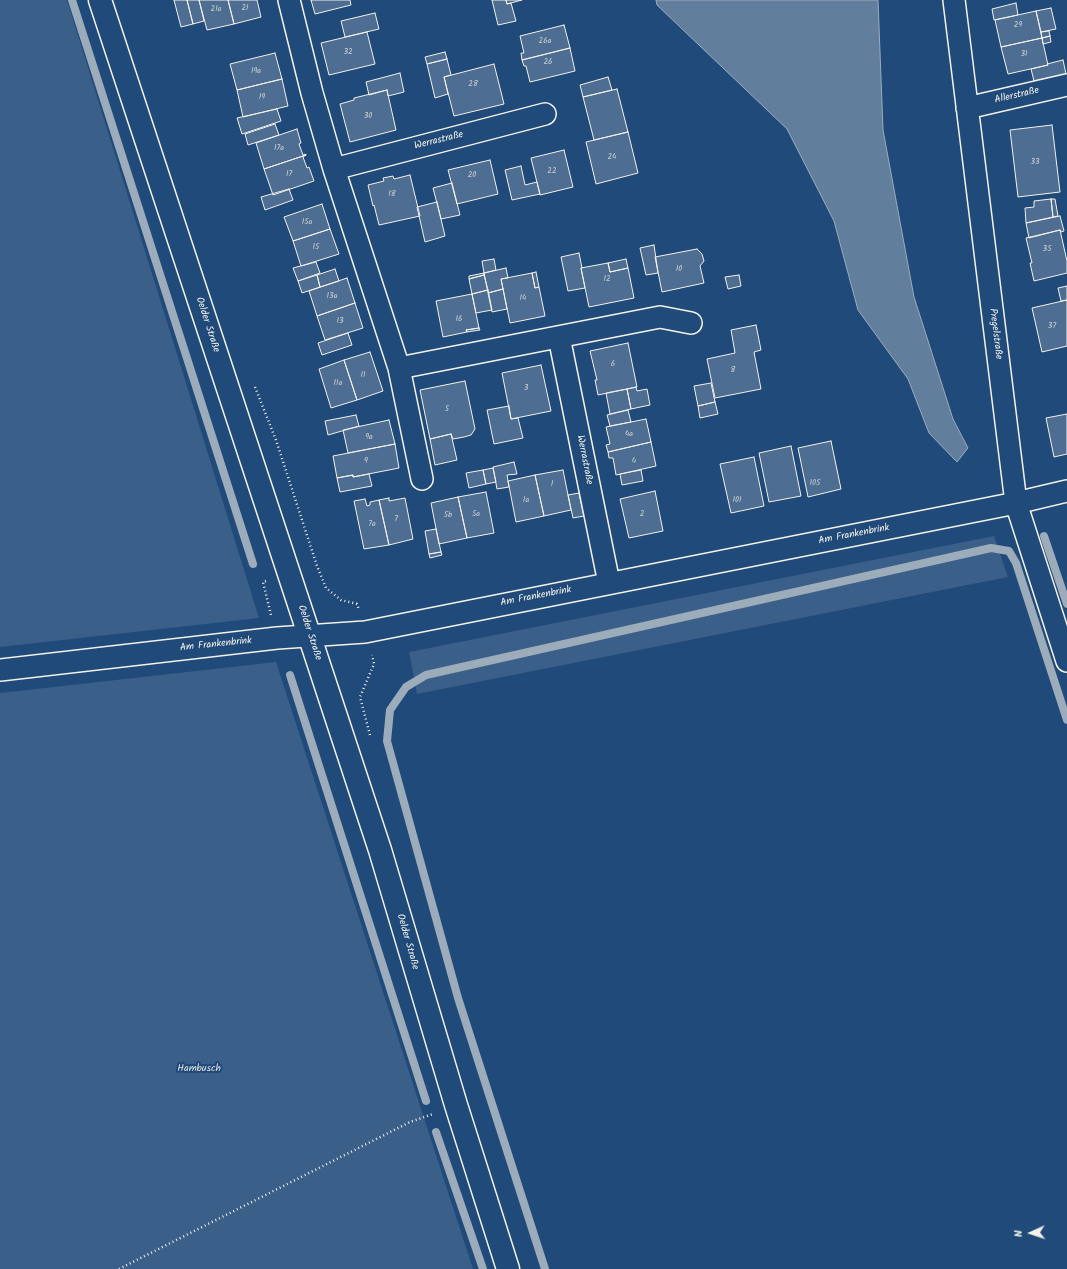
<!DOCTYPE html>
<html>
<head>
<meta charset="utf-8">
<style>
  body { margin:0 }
  #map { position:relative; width:1067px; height:1269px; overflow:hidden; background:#1f4a7a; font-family:Kalam,sans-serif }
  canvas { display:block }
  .north { position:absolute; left:1011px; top:1213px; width:40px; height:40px; -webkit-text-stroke:3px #1f4a7a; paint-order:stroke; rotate:267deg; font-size:11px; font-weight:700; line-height:16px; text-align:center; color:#f4f1e8 }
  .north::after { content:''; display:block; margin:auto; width:14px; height:18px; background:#f4f1e8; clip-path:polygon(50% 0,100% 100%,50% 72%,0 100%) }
</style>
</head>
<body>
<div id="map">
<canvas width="1067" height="1269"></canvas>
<div class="north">N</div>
</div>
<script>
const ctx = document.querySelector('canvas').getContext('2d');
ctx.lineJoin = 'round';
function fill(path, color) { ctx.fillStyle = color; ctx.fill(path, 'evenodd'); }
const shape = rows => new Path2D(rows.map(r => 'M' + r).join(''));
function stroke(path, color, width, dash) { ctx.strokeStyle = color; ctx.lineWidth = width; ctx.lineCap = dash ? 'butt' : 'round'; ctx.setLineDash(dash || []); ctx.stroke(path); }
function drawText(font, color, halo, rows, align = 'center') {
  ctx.font = font + ' Kalam,sans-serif'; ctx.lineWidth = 4; ctx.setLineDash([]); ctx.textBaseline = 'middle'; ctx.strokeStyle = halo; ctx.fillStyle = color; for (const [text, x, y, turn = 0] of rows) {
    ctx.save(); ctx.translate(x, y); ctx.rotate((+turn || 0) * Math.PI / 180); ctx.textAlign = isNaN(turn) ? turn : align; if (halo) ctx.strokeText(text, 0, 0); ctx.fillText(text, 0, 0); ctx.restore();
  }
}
const green = shape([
  [0,0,67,0,259,618,0,647],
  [994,536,1008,577,417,694,409,652],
  [276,662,473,1269,0,1269,0,693]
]);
const water = shape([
  [656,0,878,0,883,130,914,297,953,419,968,448,957,462,929,433,908,379,858,310,834,221,787,129,657,5,656,0]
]);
const stream = shape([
  [72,0,253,564],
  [1044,536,1067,604],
  [290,675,426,1101],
  [436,1132,483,1269],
  [545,1269,458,998,387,741,390,710,406,687,426,675,991,548,1009,551,1016,563,1067,720]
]);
const building = shape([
  [174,0,187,0,193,24,181,27,174,0],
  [187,0,199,0,204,21,193,24,187,0],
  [199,0,228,0,234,24,207,30,199,0],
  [228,0,257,0,261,17,234,24,228,0],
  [311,0,350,0,351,5,315,14,311,0],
  [492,0,506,0,507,4,511,3,516,21,498,25,492,0],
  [506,0,522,0,507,4,506,0],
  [1016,3,1018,15,994,20,992,9,1016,3],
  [1051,8,1056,29,1041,32,1036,11,1051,8],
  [1036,11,1042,38,1001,47,995,20,1036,11],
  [375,13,379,29,345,37,341,21,375,13],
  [564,25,570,48,522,60,521,53,524,53,520,36,564,25],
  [1049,31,1050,36,1042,38,1041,32,1049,31],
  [367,32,375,64,329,75,321,43,367,32],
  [1050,36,1051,42,1043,44,1042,38,1050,36],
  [1042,38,1048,65,1008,74,1001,47,1042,38],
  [570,48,575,71,530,82,526,66,524,66,522,60,570,48],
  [445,52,447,59,427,64,425,57,445,52],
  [275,53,282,79,237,90,230,64,275,53],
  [447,59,451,75,444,77,448,94,435,98,427,64,447,59],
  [1063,60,1066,74,1034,81,1031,69,1048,65,1047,64,1063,60],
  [494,64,504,104,454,116,444,77,494,64],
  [400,73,404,92,388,96,387,90,369,95,366,82,400,73],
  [608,77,612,90,583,97,580,85,608,77],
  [282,79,288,106,243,117,237,90,282,79],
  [617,89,628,132,594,140,583,97,617,89],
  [387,90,396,130,350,142,340,104,354,100,354,98,387,90],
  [277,109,281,121,242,134,237,118,277,109],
  [275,124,279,135,248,145,245,134,275,124],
  [1052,125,1060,192,1018,197,1010,130,1052,125],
  [297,129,301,143,299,144,303,155,305,154,306,155,264,169,256,143,297,129],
  [628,132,638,173,596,184,586,142,628,132],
  [564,150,573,187,540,195,531,158,564,150],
  [306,155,303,157,307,168,309,167,314,181,273,195,264,169,306,155],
  [490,160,498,194,457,204,448,170,490,160],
  [521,166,525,185,537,182,540,194,512,200,505,170,521,166],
  [410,175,420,216,379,225,374,205,373,206,368,185,384,181,383,178,393,176,394,179,410,175],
  [452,183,460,215,441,219,433,188,452,183],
  [289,189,293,200,265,210,261,197,289,189],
  [1051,199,1053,217,1026,223,1025,208,1034,207,1034,201,1051,199],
  [1051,199,1055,199,1058,216,1053,217,1051,199],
  [437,202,445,236,425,242,417,207,437,202],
  [322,204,330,229,293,241,284,217,322,204],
  [1060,216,1064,231,1061,232,1060,230,1029,238,1026,223,1060,216],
  [330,229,339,254,301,266,293,241,330,229],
  [1060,230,1067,261,1067,273,1034,281,1030,263,1032,263,1026,238,1060,230],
  [654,245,658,273,646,275,640,248,654,245],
  [697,249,702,254,704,261,700,266,704,283,662,292,655,257,697,249],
  [579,253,582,268,581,268,585,288,568,291,561,257,579,253],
  [494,259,496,270,484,273,482,261,494,259],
  [626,259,628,268,610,272,608,263,626,259],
  [316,262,320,273,298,281,293,268,316,262],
  [608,263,610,272,628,268,634,298,589,307,581,268,608,263],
  [506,268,508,278,501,279,503,289,488,293,484,273,506,268],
  [335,269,339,281,320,287,317,275,335,269],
  [536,272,539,287,535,288,532,273,536,272],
  [484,273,484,275,469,279,469,276,484,273],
  [532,273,535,288,539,287,545,316,510,323,501,279,532,273],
  [317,275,320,287,302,293,298,281,317,275],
  [484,275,488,290,472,294,469,279,484,275],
  [739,275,741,286,728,289,725,277,739,275],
  [347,278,355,303,317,316,309,291,347,278],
  [1067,286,1067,300,1061,301,1058,288,1067,286],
  [503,289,507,309,492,312,488,293,503,289],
  [488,290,492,310,476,313,472,294,488,290],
  [472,294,479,328,466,330,467,332,443,337,436,301,472,294],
  [1067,300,1067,346,1042,352,1032,308,1067,300],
  [355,303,363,328,325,340,317,316,355,303],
  [756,325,761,350,754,352,761,389,715,398,707,359,735,353,731,330,756,325],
  [479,328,480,330,467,332,466,330,479,328],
  [348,333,352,345,322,355,318,343,348,333],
  [628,343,637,387,598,395,595,380,597,380,590,351,628,343],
  [370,352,383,391,357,400,344,360,370,352],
  [344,360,357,400,331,408,319,369,344,360],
  [541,365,551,411,511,419,502,373,541,365],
  [465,381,475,429,471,435,464,437,453,439,451,434,430,439,420,390,465,381],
  [711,383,715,402,698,406,694,386,711,383],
  [636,387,637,391,647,389,650,405,631,409,627,389,636,387],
  [627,389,631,409,610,414,606,393,627,389],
  [715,402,718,414,700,418,698,406,715,402],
  [509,406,511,419,518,418,523,438,494,444,487,410,509,406],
  [628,410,631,422,610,426,607,415,628,410],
  [1067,414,1067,454,1054,457,1046,418,1067,414],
  [356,415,359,426,328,435,325,421,356,415],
  [646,419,651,442,608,452,606,445,610,444,606,427,646,419],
  [389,420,395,444,348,453,343,430,389,420],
  [451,434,457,460,435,465,430,439,451,434],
  [831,441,841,489,808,497,798,448,831,441],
  [651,442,656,466,616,475,613,458,609,458,608,452,651,442],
  [395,444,399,468,353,477,353,475,337,478,333,456,395,444],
  [791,446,801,496,769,502,759,453,791,446],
  [754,457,764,506,731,513,720,464,754,457],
  [514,462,517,474,507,475,509,487,497,489,493,467,514,462],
  [493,468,496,482,486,484,483,470,493,468],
  [483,470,486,484,469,488,466,473,483,470],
  [563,470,571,510,544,516,535,475,563,470],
  [641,470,643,481,622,485,620,474,641,470],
  [369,474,372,486,340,492,337,478,353,475,353,477,369,474],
  [535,475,544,516,516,522,508,481,535,475],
  [655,491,663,531,629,538,620,499,655,491],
  [486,492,494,533,467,538,458,497,486,492],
  [579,493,584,516,573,518,568,495,579,493],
  [458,497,467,538,439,544,431,503,458,497],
  [389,498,389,501,405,498,413,539,389,545,379,500,389,498],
  [365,499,367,506,370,505,370,502,379,500,389,545,364,549,354,501,365,499],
  [436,529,441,552,429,554,425,531,436,529],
  [441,552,442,555,430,558,429,554,441,552]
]);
const path = shape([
  [255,387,276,440,317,566,326,588,341,600,357,604,359,610],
  [266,581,263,582,271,615],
  [370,735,360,697,374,664,372,655],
  [119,1269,410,1122,433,1114]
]);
const street = shape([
  [289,0,312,93,334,169,399,368,422,479],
  [954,0,1016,503,1067,661],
  [967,108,1067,85],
  [334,169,545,114],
  [559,337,609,583],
  [399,368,660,317,691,323],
  [0,670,277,638,365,632,1016,503,1067,491]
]);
const secondary = shape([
  [100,0,380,850,456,1105,508,1269]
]);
const numberNames = [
  ["21",245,9],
  ["21a",216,10],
  ["29",1018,26],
  ["26a",545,42],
  ["32",348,53],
  ["31",1024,55],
  ["26",548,63],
  ["19a",256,72],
  ["28",473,85],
  ["19",262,98],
  ["30",368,117],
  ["17a",279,149],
  ["24",612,158],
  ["33",1035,163],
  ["22",552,172],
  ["17",289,175],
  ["20",472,176],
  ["18",392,195],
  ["15a",307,223],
  ["15",316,248],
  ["35",1047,250],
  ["10",679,270],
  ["12",607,280],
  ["13a",332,297],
  ["14",523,299],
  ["16",459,320],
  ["13",340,322],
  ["37",1052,327],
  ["6",613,365],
  ["8",733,371],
  ["11",363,376],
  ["11a",338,384],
  ["3",526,389],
  ["5",447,410],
  ["4a",629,435],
  ["9a",369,438],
  ["9",366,462],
  ["4",634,462],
  ["105",815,484],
  ["1",552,485],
  ["1a",526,501],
  ["101",737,501],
  ["5a",476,515],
  ["2",642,515],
  ["5b",448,516],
  ["7",396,520],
  ["7a",372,525]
];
const streetNames = [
  ["Allerstraße",1017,96,-13],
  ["Werrastraße",439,141,-14],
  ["Oelder Straße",207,325,72],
  ["Pregelstraße",995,334,83],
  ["Werrastraße",584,460,79],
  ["Am Frankenbrink",854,535,-11],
  ["Am Frankenbrink",536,597,-11],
  ["Oelder Straße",309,633,72],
  ["Am Frankenbrink",216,645,-6],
  ["Oelder Straße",407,942,74]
];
const parkNames = [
  ["Hambusch",199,1069]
];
fill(green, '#3a5f88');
fill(water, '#627e9d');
stroke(water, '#9cacbb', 1);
stroke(stream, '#9cacbb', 8);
fill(building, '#4d6e92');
stroke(building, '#f4f1e8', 1);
stroke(street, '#f4f1e8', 24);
stroke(secondary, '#f4f1e8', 25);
stroke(path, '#f4f1e8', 2.5, [1, 3]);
stroke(street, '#1f4a7a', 21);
stroke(secondary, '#1f4a7a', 22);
drawText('8px', '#cad0d2', null, numberNames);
drawText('10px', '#f4f1e8', '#1f4a7a', streetNames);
drawText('10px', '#e1e2de', '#1f4a7a', parkNames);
</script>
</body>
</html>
